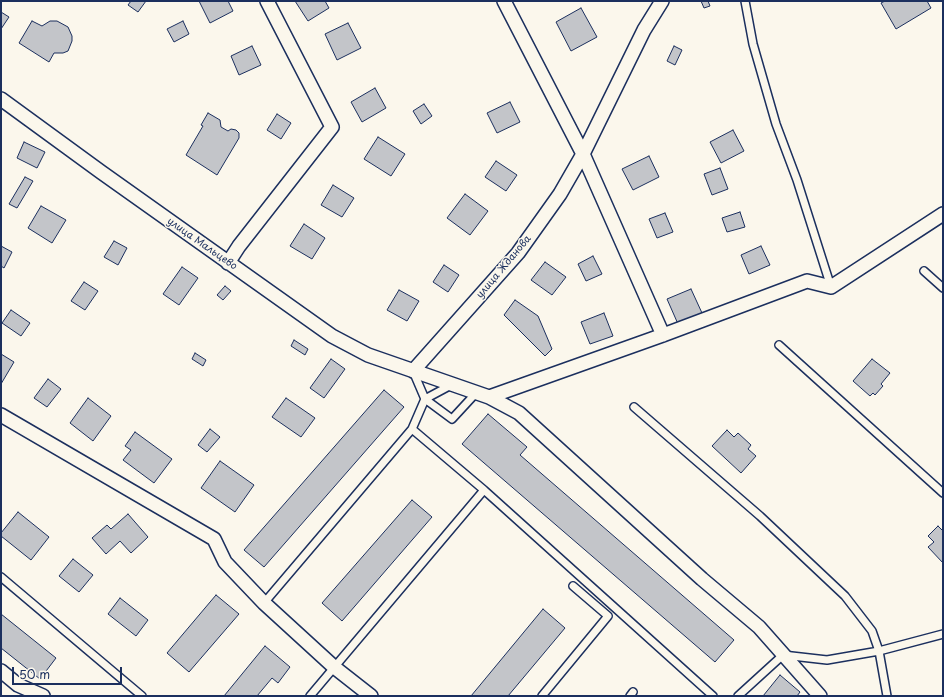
<!DOCTYPE html>
<html>
<head>
<meta charset="utf-8">
<style>
  body { margin:0 }
  #map { position:relative; width:944px; height:697px; overflow:hidden; background:#fbf7ec; font-family:"Playpen Sans",sans-serif }
  canvas { display:block }
  .frame { position:absolute; inset:0; border:2px solid #1b2f5e; pointer-events:none }
  .scale { position:absolute; left:12px; top:667px; width:110px; height:18px; box-sizing:border-box; border:2px solid #1b2f5e; border-top:0; padding-left:5px; font-size:12px; line-height:14px; white-space:nowrap; color:#1b2f5e; -webkit-text-stroke:3px #fbf7ec; paint-order:stroke }
</style>
</head>
<body>
<div id="map">
<canvas width="944" height="697"></canvas>
<div class="frame"></div>
<div class="scale">50 m</div>
</div>
<script>
const ctx = document.querySelector('canvas').getContext('2d');
ctx.lineJoin = 'round';
function fill(path, color) { ctx.fillStyle = color; ctx.fill(path, 'evenodd'); }
const shape = rows => new Path2D(rows.map(r => 'M' + r).join(''));
function stroke(path, color, width, dash) { ctx.strokeStyle = color; ctx.lineWidth = width; ctx.lineCap = dash ? 'butt' : 'round'; ctx.setLineDash(dash || []); ctx.stroke(path); }
function drawText(font, color, halo, rows, align = 'center') {
  ctx.font = font + ' "Playpen Sans",sans-serif'; ctx.lineWidth = 3; ctx.setLineDash([]); ctx.textBaseline = 'middle'; ctx.strokeStyle = halo; ctx.fillStyle = color; for (const [text, x, y, turn = 0] of rows) {
    ctx.save(); ctx.translate(x, y); ctx.rotate((+turn || 0) * Math.PI / 180); ctx.textAlign = isNaN(turn) ? turn : align; if (halo) ctx.strokeText(text, 0, 0); ctx.fillText(text, 0, 0); ctx.restore();
  }
}
const building = shape([
  [131,1,146,1,138,12,128,5,131,1],
  [199,1,228,1,233,11,210,23,199,1],
  [295,1,325,1,329,8,308,21,295,1],
  [701,1,708,1,710,6,704,8,701,1],
  [885,1,927,1,931,8,896,29,881,3,885,1],
  [581,8,597,37,571,51,556,22,581,8],
  [1,12,9,17,1,29,1,12],
  [32,21,42,26,50,21,57,21,68,27,72,36,72,41,68,51,63,53,54,53,49,62,19,43,32,21],
  [183,21,189,34,174,42,167,29,183,21],
  [348,23,361,48,337,60,325,34,348,23],
  [252,46,261,65,239,75,231,56,252,46],
  [674,46,682,50,675,65,667,61,674,46],
  [375,88,386,108,362,122,351,102,375,88],
  [510,102,520,122,497,133,487,113,510,102],
  [424,104,432,116,421,124,413,111,424,104],
  [208,113,220,120,221,127,228,131,231,129,236,130,239,133,239,138,217,175,186,155,203,126,201,125,208,113],
  [277,114,291,123,281,139,267,130,277,114],
  [733,130,744,151,721,163,710,142,733,130],
  [378,137,405,154,391,176,364,159,378,137],
  [24,142,45,152,37,168,17,158,24,142],
  [649,156,659,177,633,190,622,169,649,156],
  [496,161,517,175,506,191,485,177,496,161],
  [720,168,728,189,712,195,704,174,720,168],
  [25,177,33,181,17,208,9,204,25,177],
  [333,185,354,198,342,217,321,205,333,185],
  [465,194,488,211,470,235,447,218,465,194],
  [41,206,66,220,52,243,28,228,41,206],
  [740,212,745,227,727,232,722,218,740,212],
  [665,213,673,232,657,238,649,219,665,213],
  [304,224,325,238,312,259,290,246,304,224],
  [114,241,127,248,118,265,104,257,114,241],
  [1,246,12,252,4,268,1,266,1,246],
  [761,246,770,265,749,274,741,255,761,246],
  [593,256,602,274,586,281,578,264,593,256],
  [545,262,566,277,552,295,531,280,545,262],
  [444,265,459,275,448,292,433,282,444,265],
  [182,267,198,278,179,305,163,294,182,267],
  [84,282,98,291,85,310,71,301,84,282],
  [225,286,231,291,223,300,217,295,225,286],
  [691,289,702,313,678,324,667,299,691,289],
  [399,290,419,301,407,321,387,310,399,290],
  [515,300,538,316,552,349,545,356,504,315,515,300],
  [11,310,30,323,21,336,2,323,11,310],
  [604,313,613,336,590,344,581,322,604,313],
  [294,340,308,349,305,355,291,346,294,340],
  [195,353,206,360,203,366,192,359,195,353],
  [1,354,14,362,1,384,1,354],
  [331,359,345,369,324,398,310,388,331,359],
  [872,359,890,373,881,384,883,386,875,395,873,393,870,396,853,381,872,359],
  [48,379,61,389,47,407,34,398,48,379],
  [384,390,404,407,264,567,244,550,384,390],
  [88,398,111,416,93,441,70,423,88,398],
  [286,398,315,418,301,437,272,417,286,398],
  [488,414,527,447,520,455,734,640,715,662,462,444,488,414],
  [210,429,220,437,207,452,198,445,210,429],
  [727,430,734,437,738,433,751,445,748,449,756,456,741,473,712,446,727,430],
  [135,432,172,459,154,483,123,460,131,450,125,446,135,432],
  [220,461,254,485,235,512,201,488,220,461],
  [412,500,432,517,342,621,322,603,412,500],
  [18,512,49,537,31,560,1,536,1,533,18,512],
  [128,514,148,537,131,553,120,541,106,554,92,538,107,525,111,529,128,514],
  [938,526,943,531,943,563,928,547,934,542,928,536,938,526],
  [73,559,93,575,79,592,59,576,73,559],
  [216,595,239,614,189,672,167,653,216,595],
  [120,598,148,620,136,636,108,614,120,598],
  [543,609,565,628,508,696,471,696,543,609],
  [1,614,56,658,40,679,1,648,1,614],
  [265,646,290,667,278,683,272,678,257,696,224,696,265,646],
  [780,675,800,692,797,696,763,696,780,675]
]);
const lane = shape([
  [745,1,753,44,776,124,797,180,831,287],
  [924,271,943,288],
  [779,345,943,493],
  [413,371,425,399,452,419,476,393],
  [634,407,760,516,845,596,872,631,879,651,887,696],
  [412,429,484,490,713,696],
  [1,577,142,696],
  [264,603,412,429,425,399,453,384],
  [310,696,484,490],
  [542,696,608,616,573,586],
  [630,696,633,692],
  [738,696,783,655,827,660,879,651,943,634]
]);
const street = shape([
  [504,1,583,154,663,335],
  [1,99,101,172,332,336,368,355,489,397,519,413,702,579,759,627,820,696],
  [228,263,239,246,332,127,267,1],
  [413,371,518,253,560,194,583,154,644,30,662,1],
  [489,397,663,335,807,281,831,287,943,214],
  [1,415,214,539,225,562,264,603,334,667,371,696],
  [1,671,18,685,43,696]
]);
const streetNames = [
  ["улица Мальцево",202,244,35],
  ["улица Жданова",504,267,-50]
];
fill(building, '#c3c5c9');
stroke(building, '#1b2f5e', 1);
stroke(lane, '#1b2f5e', 10);
stroke(street, '#1b2f5e', 16);
stroke(lane, '#fbf7ec', 7);
stroke(street, '#fbf7ec', 13);
drawText('10px', '#1b2f5e', '#fbf7ec', streetNames);
</script>
</body>
</html>
